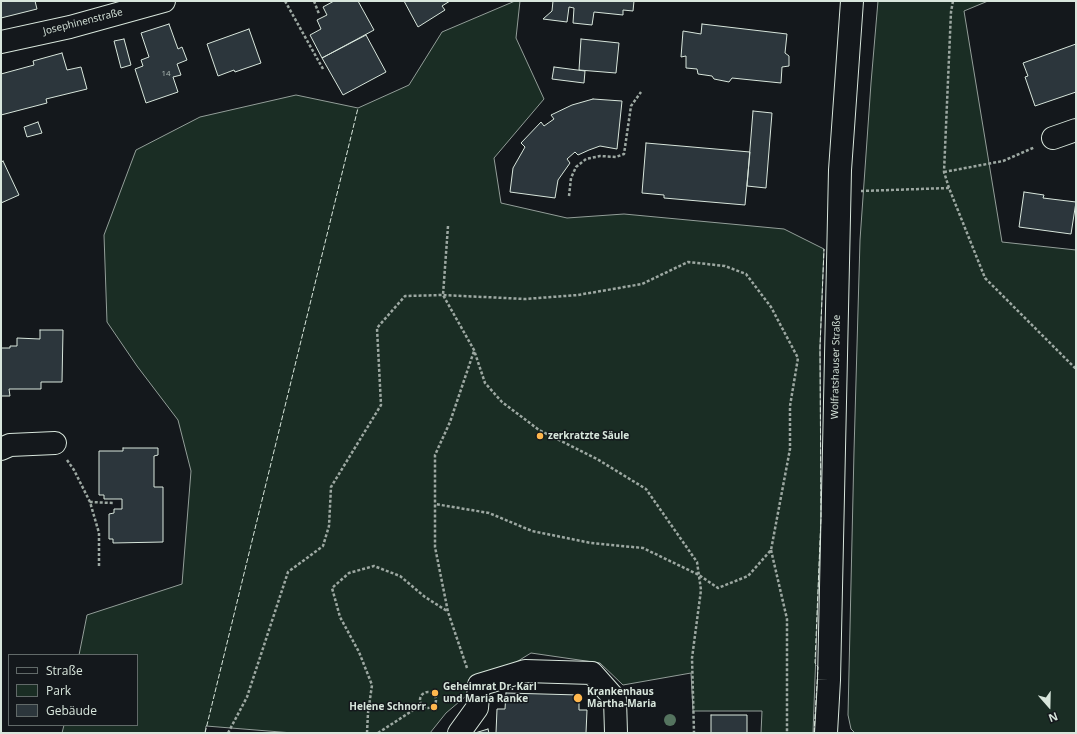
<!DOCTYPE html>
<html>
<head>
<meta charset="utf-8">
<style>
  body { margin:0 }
  #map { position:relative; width:1077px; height:734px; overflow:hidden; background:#14181c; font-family:"Open Sans",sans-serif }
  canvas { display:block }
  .frame { position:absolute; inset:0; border:2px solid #d8e6dc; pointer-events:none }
  .legend { position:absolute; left:8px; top:654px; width:130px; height:72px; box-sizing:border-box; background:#14181c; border:1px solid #626a69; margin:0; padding:5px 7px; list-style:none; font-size:12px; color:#d8e6dc }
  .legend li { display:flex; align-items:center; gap:8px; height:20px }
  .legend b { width:20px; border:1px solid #626a69 }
  .north { position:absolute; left:1029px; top:686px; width:40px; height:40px; -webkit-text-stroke:3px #14181c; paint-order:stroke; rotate:160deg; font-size:11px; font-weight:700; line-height:16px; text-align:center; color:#d8e6dc }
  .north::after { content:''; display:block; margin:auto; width:14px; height:18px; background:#d8e6dc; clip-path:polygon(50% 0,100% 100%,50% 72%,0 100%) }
</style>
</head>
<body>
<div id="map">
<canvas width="1077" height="734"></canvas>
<div class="frame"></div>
<ul class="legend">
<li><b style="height:5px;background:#14181c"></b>Straße</li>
<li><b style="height:11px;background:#1a2d24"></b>Park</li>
<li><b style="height:11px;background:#2c363c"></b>Gebäude</li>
</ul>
<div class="north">N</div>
</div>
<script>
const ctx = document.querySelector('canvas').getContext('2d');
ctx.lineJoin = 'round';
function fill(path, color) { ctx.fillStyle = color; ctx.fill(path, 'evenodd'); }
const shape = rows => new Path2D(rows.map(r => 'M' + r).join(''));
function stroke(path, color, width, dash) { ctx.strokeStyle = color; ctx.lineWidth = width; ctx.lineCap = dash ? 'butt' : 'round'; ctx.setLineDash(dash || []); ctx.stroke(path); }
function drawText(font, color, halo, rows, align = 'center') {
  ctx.font = font + ' "Open Sans",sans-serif'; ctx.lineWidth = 3; ctx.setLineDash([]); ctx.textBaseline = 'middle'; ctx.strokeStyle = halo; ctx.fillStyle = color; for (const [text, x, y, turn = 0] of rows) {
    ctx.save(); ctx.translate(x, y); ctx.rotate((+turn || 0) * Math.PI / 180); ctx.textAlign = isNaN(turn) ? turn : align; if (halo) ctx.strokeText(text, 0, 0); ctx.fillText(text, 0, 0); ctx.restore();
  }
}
const green = shape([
  [515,1,520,1,516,38,544,99,494,158,501,203,567,218,624,214,784,229,824,249,820,347,821,517,813,733,761,733,762,711,693,711,691,673,623,685,600,663,531,653,479,685,446,713,430,733,293,733,206,726,205,733,62,733,64,725,137,725,137,655,79,655,87,615,182,584,191,471,178,420,137,366,107,322,104,235,136,150,200,117,296,95,358,108,409,85,442,32,515,1],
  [878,1,988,1,964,11,1002,242,1076,250,1076,733,855,733,851,729,848,715,854,451,860,240,871,83,878,1]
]);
const building = shape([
  [1,1,35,1,37,9,1,18,1,1],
  [334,1,358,1,374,30,322,58,310,35,321,29,317,20,327,15,323,7,334,1],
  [404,1,450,1,442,6,445,10,418,27,404,1],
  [553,1,634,1,633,11,623,10,623,15,594,12,592,25,573,23,574,8,569,7,567,22,543,19,552,11,553,1],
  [169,24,178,49,182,47,187,60,177,64,181,75,173,77,178,92,146,103,135,69,143,66,141,60,149,57,141,33,169,24],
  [702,24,787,34,785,53,789,56,789,66,782,67,781,83,732,78,729,82,714,79,712,76,698,74,697,69,686,68,686,56,681,57,683,31,701,34,702,24],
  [249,29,261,63,235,72,234,70,218,76,207,44,249,29],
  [366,35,386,72,343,95,322,58,366,35],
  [124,39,131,65,121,68,114,41,124,39],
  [581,39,619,43,616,73,579,70,581,39],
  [1076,44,1076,92,1035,106,1025,77,1028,76,1023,63,1076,44],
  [62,53,67,70,81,67,87,89,46,99,47,103,1,115,1,74,34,65,33,61,62,53],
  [554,67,585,71,584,83,552,79,554,67],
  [593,99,622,101,617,149,600,146,589,150,578,155,575,152,567,159,570,163,558,180,555,198,510,192,513,168,525,147,521,143,541,122,544,126,554,119,551,115,572,105,593,99],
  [753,111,772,113,766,188,747,186,753,111],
  [38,122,42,133,27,137,24,127,38,122],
  [646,143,750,152,745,205,664,198,664,195,642,193,646,143],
  [3,161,19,195,1,203,1,163,3,161],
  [1024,192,1044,195,1043,198,1076,202,1071,234,1019,227,1024,192],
  [40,330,63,330,62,382,41,382,41,389,9,389,10,396,1,396,1,348,10,348,10,346,17,346,17,338,40,339,40,330],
  [123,448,158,448,158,455,154,456,154,487,163,487,163,542,113,543,113,539,109,539,109,514,114,513,114,509,122,509,122,499,104,499,104,495,99,495,99,451,123,451,123,448],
  [506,693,579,695,579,710,587,710,586,733,496,733,497,709,505,709,506,693],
  [711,715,747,715,747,733,711,733,711,715],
  [488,729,489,733,475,733,488,729]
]);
const path = shape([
  [285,1,323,69],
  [314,1,319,14],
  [953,1,951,12,944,172,949,188,985,278,1076,369],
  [944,172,1003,161,1035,147],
  [861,191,949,188],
  [569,196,571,178,576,167,586,159,600,156,616,157,624,154,631,106,641,92],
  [448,226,443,295,474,350,485,383,502,402,539,430,597,459,646,489,697,562,701,590,692,658,694,733],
  [67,460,74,470,90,502],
  [771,550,787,619,787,733],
  [99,566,99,533,90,502,113,503],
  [467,668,448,612,435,547,435,455,450,422,474,351],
  '420 700a8 8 0 1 1 16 0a8 8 0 1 1-16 0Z',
  [228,733,247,697,288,572,323,546,329,526,331,487,381,405,377,328,405,296,443,295,525,299,578,295,642,284,688,262,725,266,746,274,771,307,798,358,790,406,790,449,771,550,748,576,718,588,699,575,643,548,591,543,532,531,489,513,435,504],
  [367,733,368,713,372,685,359,652,340,617,332,588,349,573,374,566,400,576,425,597,447,611],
  [378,733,421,705]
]);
const minor = shape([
  [1,42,70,27,164,1],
  [1053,138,1076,130],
  [1,449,10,445,55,443],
  [459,733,477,708,479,685,525,671,592,673,615,699,616,733]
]);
const major = shape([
  [826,733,829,680,840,170,852,1]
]);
const fence = shape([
  [205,733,358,108],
  [814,733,818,667,815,663,821,517,820,347,824,249]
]);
const trees = [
  [670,720]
];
const markers = [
  [540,436,4,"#ffb74d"],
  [435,693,4,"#ffb74d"],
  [578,698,5,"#ffb74d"],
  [434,707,4,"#ffb74d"]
];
const numberNames = [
  ["14",166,74]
];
const streetNames = [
  ["Josephinenstraße",83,22,-14],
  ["Wolfratshauser Straße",836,367,-89]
];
const poiNames = [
  ["zerkratzte Säule",548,436],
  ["Geheimrat Dr. Karl",443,687],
  ["und Maria Ranke",443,699],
  ["Krankenhaus",587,692],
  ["Martha-Maria",587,704],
  ["Helene Schnorr",426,707,"right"]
];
fill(green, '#1a2d24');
stroke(green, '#939e99', 1);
fill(building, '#2c363c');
stroke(building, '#d8e6dc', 1);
stroke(minor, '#d8e6dc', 24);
stroke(major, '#d8e6dc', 24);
stroke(path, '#9da8a2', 2.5, [3, 2]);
stroke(minor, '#14181c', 22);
stroke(major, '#14181c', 22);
stroke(fence, '#d8e6dc', 1, [5, 2]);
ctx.fillStyle = '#55745f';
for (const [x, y] of trees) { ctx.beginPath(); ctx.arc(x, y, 6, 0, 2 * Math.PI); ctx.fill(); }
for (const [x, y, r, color] of markers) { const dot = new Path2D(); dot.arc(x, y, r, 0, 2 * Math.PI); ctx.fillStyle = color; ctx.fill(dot); stroke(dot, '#14181c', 1.5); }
drawText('8px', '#adbab4', null, numberNames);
drawText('10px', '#d8e6dc', '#14181c', streetNames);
drawText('bold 10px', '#d8e6dc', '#14181c', poiNames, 'left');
</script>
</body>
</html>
